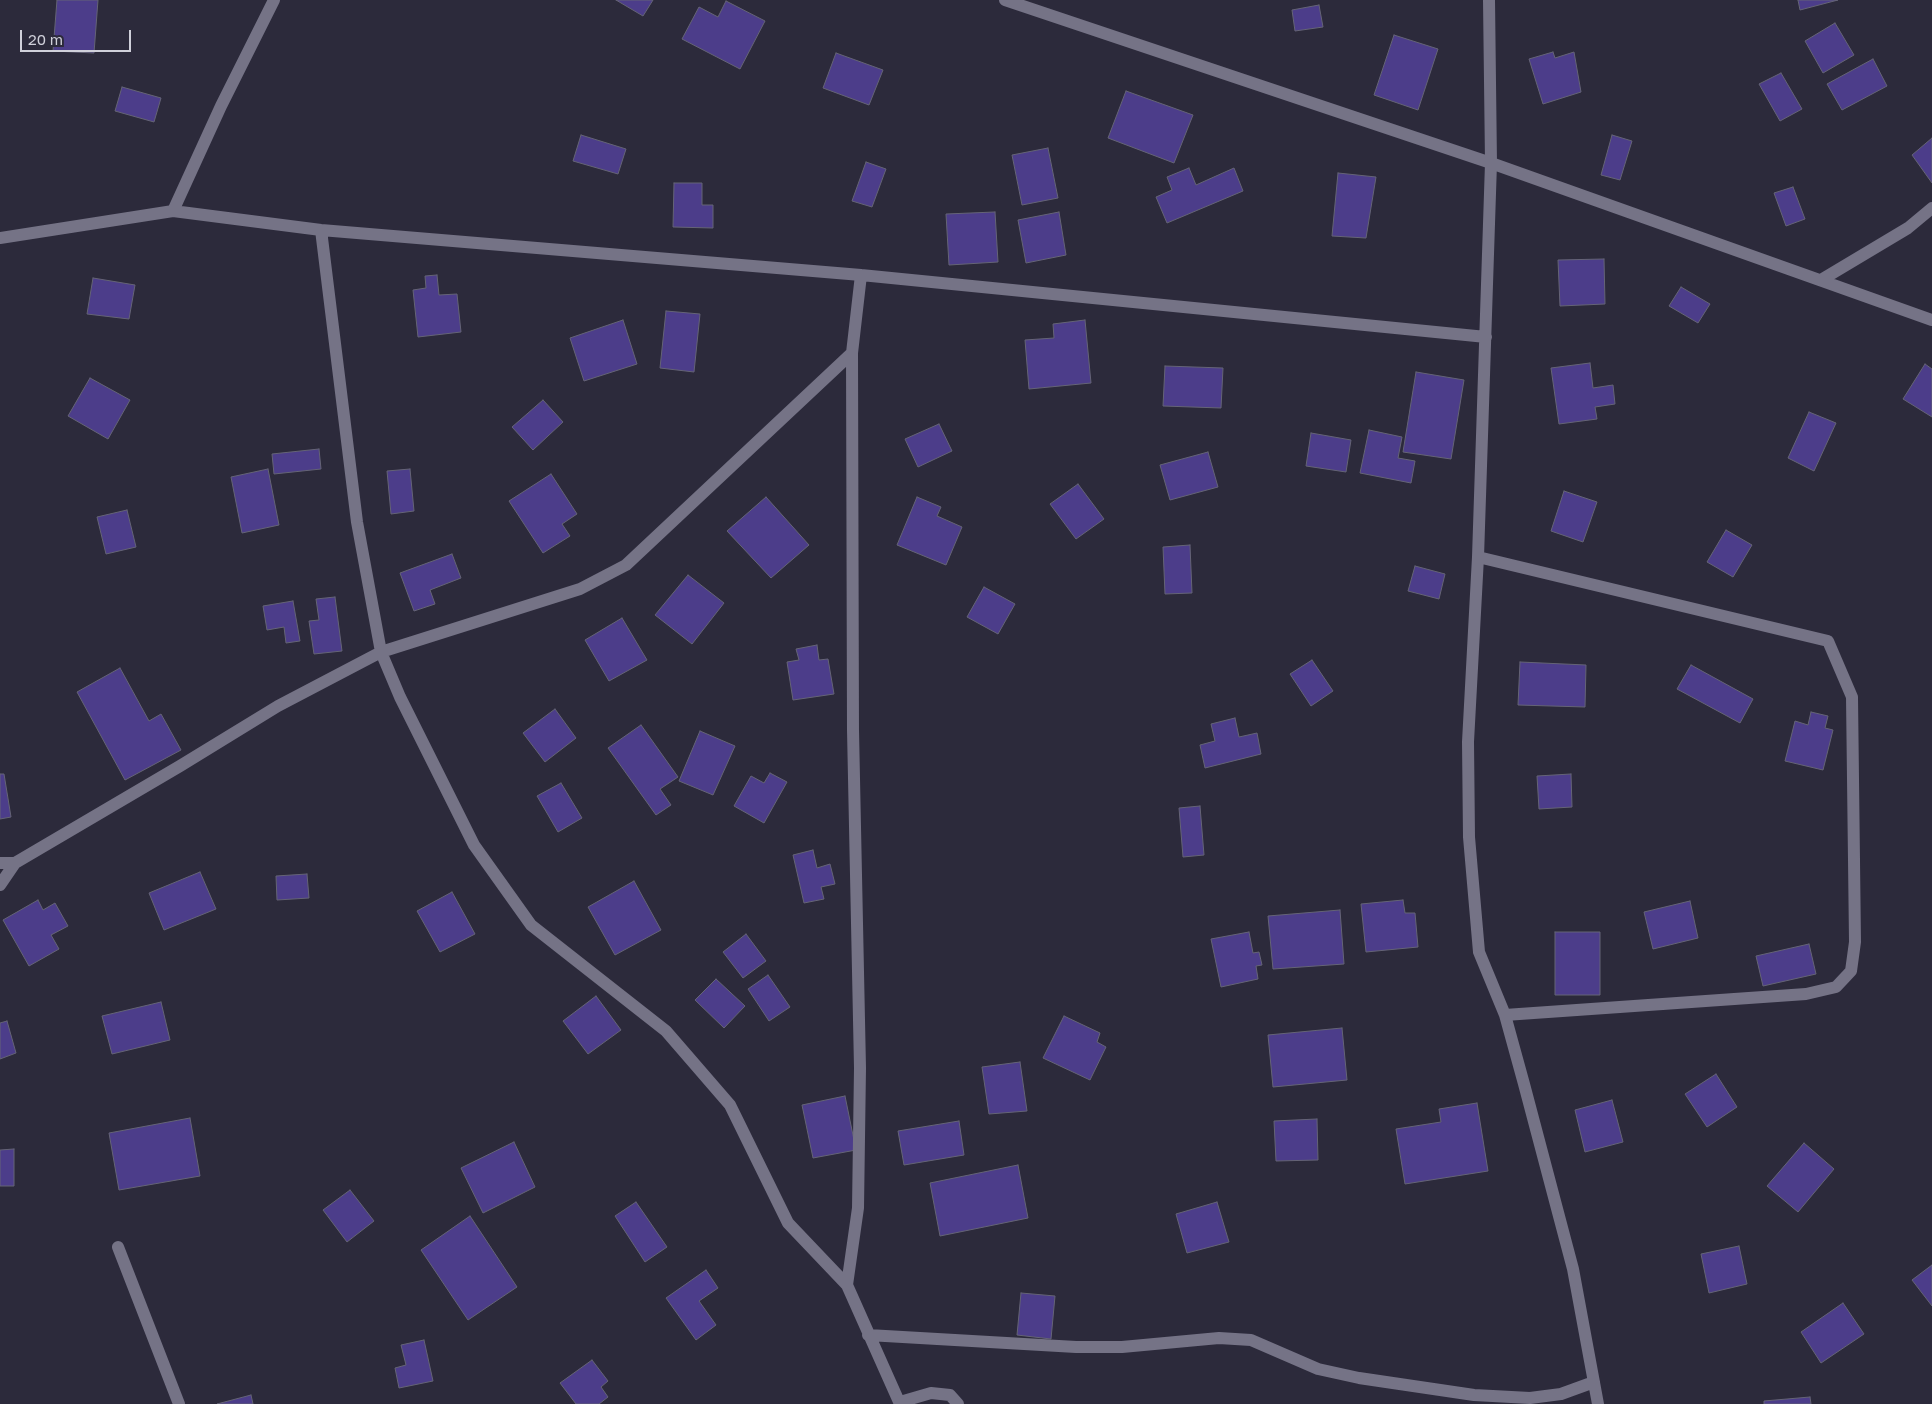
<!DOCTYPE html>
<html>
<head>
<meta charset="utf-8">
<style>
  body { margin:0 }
  #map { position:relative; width:1932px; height:1404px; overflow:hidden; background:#2c2a3b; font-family:"Golos Text",sans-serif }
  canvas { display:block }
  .scale { position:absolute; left:20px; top:30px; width:111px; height:22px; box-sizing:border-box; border:2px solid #d0d0da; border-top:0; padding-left:6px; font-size:15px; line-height:18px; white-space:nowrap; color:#d0d0da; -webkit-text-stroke:4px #2c2a3b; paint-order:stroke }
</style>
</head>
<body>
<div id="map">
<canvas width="1932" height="1404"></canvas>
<div class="scale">20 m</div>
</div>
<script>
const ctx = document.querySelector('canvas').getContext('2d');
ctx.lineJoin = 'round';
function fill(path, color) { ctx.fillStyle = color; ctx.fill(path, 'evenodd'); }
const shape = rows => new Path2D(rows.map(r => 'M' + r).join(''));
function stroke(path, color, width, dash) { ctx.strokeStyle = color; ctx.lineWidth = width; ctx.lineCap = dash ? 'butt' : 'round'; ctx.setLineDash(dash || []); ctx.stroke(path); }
const building = shape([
  [57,0,98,0,94,53,53,51,57,0],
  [616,0,653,0,643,16,616,0],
  [1798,0,1838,0,1800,10,1798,0],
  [726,1,765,21,740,69,682,39,699,7,718,17,726,1],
  [1319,5,1323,27,1295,31,1292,10,1319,5],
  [1835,23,1854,55,1823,73,1805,41,1835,23],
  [1394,35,1438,49,1418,110,1374,95,1394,35],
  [1553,52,1555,58,1574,52,1581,92,1543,104,1529,59,1553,52],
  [836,53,883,70,869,105,823,88,836,53],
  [1873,59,1887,86,1842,110,1827,84,1873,59],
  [1781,73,1802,109,1780,121,1759,84,1781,73],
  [122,87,161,98,154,122,115,111,122,87],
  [1126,91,1193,115,1174,163,1108,138,1126,91],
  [581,135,626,149,618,174,573,161,581,135],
  [1612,135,1632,141,1620,180,1601,175,1612,135],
  [1932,138,1932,183,1912,155,1932,138],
  [1048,148,1058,198,1022,205,1012,155,1048,148],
  [866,162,886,169,872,207,852,201,866,162],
  [1189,168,1196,185,1234,168,1243,191,1167,223,1156,197,1172,190,1167,177,1189,168],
  [1338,173,1376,177,1366,238,1332,236,1338,173],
  [674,183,702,183,702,205,713,205,713,228,673,227,674,183],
  [1793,187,1805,219,1786,226,1774,193,1793,187],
  [995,212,998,262,949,265,946,214,995,212],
  [1059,212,1066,255,1026,263,1018,220,1059,212],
  [1604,259,1605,304,1560,306,1558,260,1604,259],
  [437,275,439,295,457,294,461,332,418,337,413,290,426,288,425,276,437,275],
  [93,278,135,285,129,319,87,314,93,278],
  [1681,287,1710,304,1698,323,1669,306,1681,287],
  [666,311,700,314,694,372,660,368,666,311],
  [623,320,637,364,584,381,570,338,623,320],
  [1085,320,1091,383,1029,389,1025,340,1054,338,1053,324,1085,320],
  [1590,363,1593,388,1613,385,1615,404,1595,407,1597,419,1559,424,1551,368,1590,363],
  [1925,364,1932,369,1932,417,1903,399,1925,364],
  [1165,366,1223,368,1221,408,1163,406,1165,366],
  [1416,372,1464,380,1451,459,1403,452,1416,372],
  [90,378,130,400,108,439,68,416,90,378],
  [543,400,563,422,533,450,512,427,543,400],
  [1809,412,1836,423,1814,471,1788,458,1809,412],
  [939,424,952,451,918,467,905,439,939,424],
  [1369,430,1402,437,1398,458,1415,461,1411,483,1360,473,1369,430],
  [1311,433,1351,440,1346,472,1306,466,1311,433],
  [319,449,321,469,274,474,272,454,319,449],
  [1208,452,1218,487,1170,500,1160,465,1208,452],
  [268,469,279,525,242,533,231,477,268,469],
  [410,469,414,511,391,514,387,471,410,469],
  [551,474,577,514,562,524,570,536,543,553,509,501,551,474],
  [1078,484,1104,519,1076,539,1050,504,1078,484],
  [1564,491,1597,502,1583,542,1551,531,1564,491],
  [766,497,809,545,771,578,727,531,766,497],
  [917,497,941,507,937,516,962,527,946,565,897,545,917,497],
  [127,510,136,547,106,554,97,517,127,510],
  [1726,530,1752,545,1733,577,1707,562,1726,530],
  [1190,545,1192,593,1165,594,1163,547,1190,545],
  [452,554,461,578,430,590,435,604,414,611,400,573,452,554],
  [1415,566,1445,574,1439,599,1408,591,1415,566],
  [688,575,724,603,692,644,655,615,688,575],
  [984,587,1015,604,998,634,967,617,984,587],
  [335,597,342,651,314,654,309,621,319,620,316,599,335,597],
  [293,601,300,641,286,643,284,627,267,630,263,606,293,601],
  [622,618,647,660,609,681,585,640,622,618],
  [817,645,819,660,828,659,834,694,793,700,787,662,799,660,796,649,817,645],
  [1312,660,1333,691,1311,706,1290,674,1312,660],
  [1520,662,1586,665,1585,707,1518,705,1520,662],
  [1691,665,1753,699,1740,723,1677,689,1691,665],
  [120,668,149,721,161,714,181,750,125,780,77,692,120,668],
  [555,709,576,738,545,762,523,733,555,709],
  [1811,712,1828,716,1825,728,1833,730,1823,770,1785,761,1795,721,1808,725,1811,712],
  [1235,718,1239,737,1257,733,1261,754,1205,768,1200,745,1215,741,1211,724,1235,718],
  [641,725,678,777,660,789,671,805,656,815,608,748,641,725],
  [700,731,735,746,713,795,679,781,700,731],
  [770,773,787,782,764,823,734,806,751,776,764,783,770,773],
  [0,774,4,774,11,817,0,819,0,774],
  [1571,774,1572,807,1539,809,1537,776,1571,774],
  [561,783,582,818,558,832,537,796,561,783],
  [1200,806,1204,855,1183,857,1179,808,1200,806],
  [813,850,817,868,830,864,835,884,821,887,824,899,804,903,793,855,813,850],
  [200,872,216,909,164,930,149,893,200,872],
  [307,874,309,898,277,900,276,876,307,874],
  [634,881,661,930,615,955,588,907,634,881],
  [452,892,475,934,440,952,417,911,452,892],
  [38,900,43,910,55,903,68,926,51,935,59,949,29,966,3,920,38,900],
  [1403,900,1405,913,1415,913,1418,947,1366,952,1361,904,1403,900],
  [1690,901,1698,938,1653,949,1644,912,1690,901],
  [1340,910,1344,964,1273,969,1268,916,1340,910],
  [1249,932,1253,953,1259,952,1262,965,1256,966,1258,979,1221,987,1211,939,1249,932],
  [1555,932,1600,932,1600,995,1555,995,1555,932],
  [746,934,766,961,743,978,723,952,746,934],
  [1809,944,1816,974,1763,986,1756,956,1809,944],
  [768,975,790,1007,769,1021,748,989,768,975],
  [716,979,745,1006,724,1028,695,1000,716,979],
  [596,996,621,1030,588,1054,563,1021,596,996],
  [161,1002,170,1040,112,1054,102,1016,161,1002],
  [1064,1016,1100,1033,1097,1042,1106,1047,1090,1080,1043,1058,1064,1016],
  [7,1021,16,1053,0,1059,0,1023,7,1021],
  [1342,1028,1347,1080,1273,1087,1268,1035,1342,1028],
  [1020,1062,1027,1111,989,1114,982,1067,1020,1062],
  [1716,1074,1737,1107,1707,1127,1685,1094,1716,1074],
  [845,1096,856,1150,813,1158,802,1105,845,1096],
  [1612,1100,1623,1142,1585,1152,1575,1110,1612,1100],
  [1477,1103,1488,1171,1405,1184,1396,1129,1441,1122,1439,1109,1477,1103],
  [190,1118,200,1176,119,1190,109,1133,190,1118],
  [1317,1119,1318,1160,1276,1161,1274,1121,1317,1119],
  [959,1121,964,1155,904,1165,898,1131,959,1121],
  [514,1142,535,1187,483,1213,461,1168,514,1142],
  [1804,1143,1834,1169,1798,1212,1767,1186,1804,1143],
  [14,1149,14,1186,0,1186,0,1150,14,1149],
  [1018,1165,1028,1218,940,1236,930,1183,1018,1165],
  [350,1190,374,1221,347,1242,323,1210,350,1190],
  [636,1202,667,1247,645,1262,615,1216,636,1202],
  [1217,1202,1229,1242,1187,1253,1176,1214,1217,1202],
  [470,1216,517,1287,468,1320,421,1250,470,1216],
  [1739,1246,1747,1284,1709,1293,1701,1254,1739,1246],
  [1932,1265,1932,1306,1912,1280,1932,1265],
  [706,1270,718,1288,699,1301,716,1325,696,1340,666,1298,706,1270],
  [1021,1293,1055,1296,1051,1339,1017,1335,1021,1293],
  [1843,1303,1864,1334,1821,1363,1801,1332,1843,1303],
  [424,1340,433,1381,399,1388,395,1368,406,1365,401,1345,424,1340],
  [592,1360,608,1381,601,1387,608,1397,599,1404,576,1404,560,1383,592,1360],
  [251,1395,253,1404,217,1404,251,1395],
  [1810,1397,1811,1404,1764,1404,1764,1401,1810,1397]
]);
const minor = shape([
  [1005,0,1491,163,1932,320],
  [1489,0,1491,163,1478,557,1468,742,1469,837,1479,952,1505,1015,1524,1084,1573,1269,1598,1404],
  [173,211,321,230,861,275,1486,337],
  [321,230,357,522,381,652,400,697,474,845,531,925,666,1031,730,1105,788,1223,847,1285,900,1404],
  [0,238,173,211,221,106,274,0],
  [1821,280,1908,228,1932,208],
  [1478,557,1828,641,1852,697,1855,942,1851,971,1836,987,1806,994,1505,1015],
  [0,863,15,863],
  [0,885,15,863,180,766,278,706,381,652,580,589,626,565,852,353],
  [118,1247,179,1404],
  [847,1285,858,1208,860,1068,853,730,852,353,861,275],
  [868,1335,1076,1347,1122,1347,1219,1338,1251,1340,1318,1369,1359,1378,1474,1395,1530,1398,1561,1394,1594,1382],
  [900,1402,931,1393,950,1395,958,1404]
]);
fill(building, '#4c3d8a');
stroke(building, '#656476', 1);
stroke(minor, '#757386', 12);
</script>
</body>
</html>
